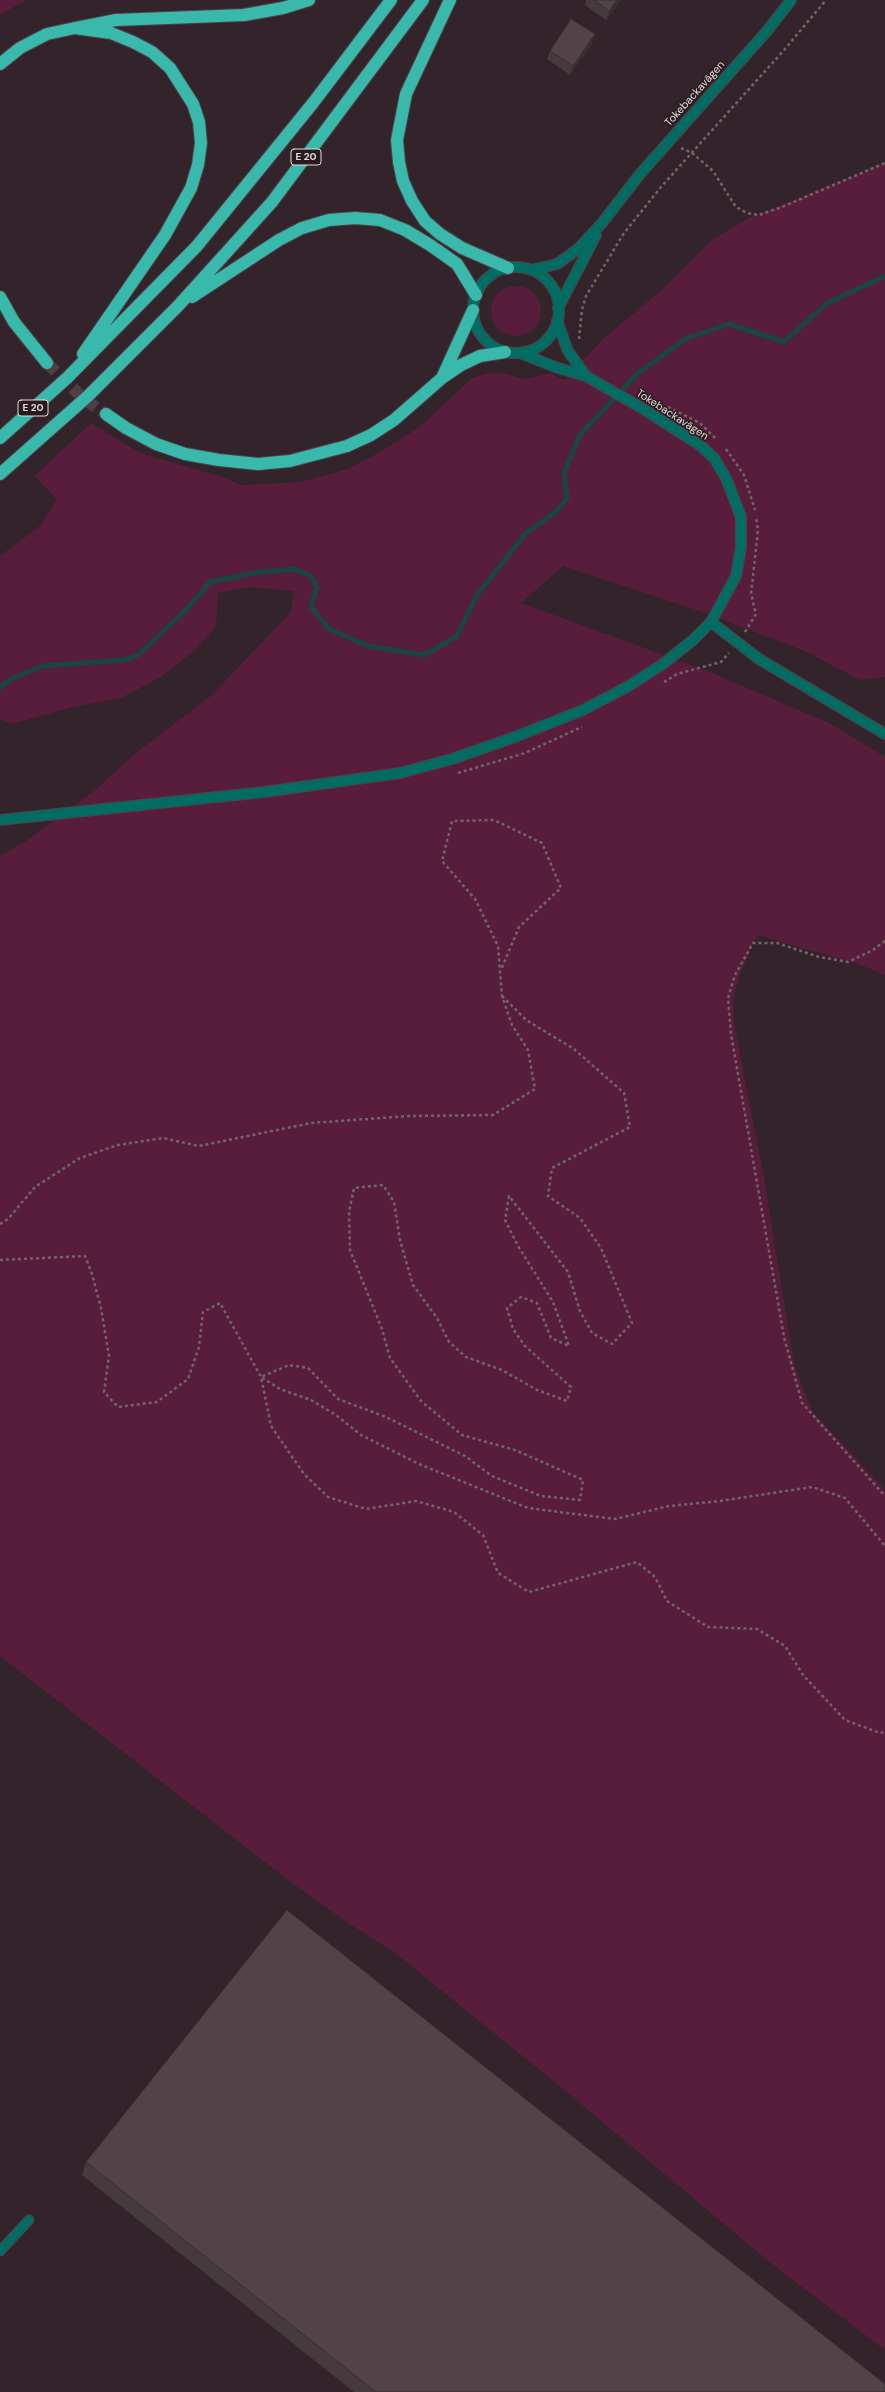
<!DOCTYPE html>
<html>
<head>
<meta charset="utf-8">
<style>
  body { margin:0 }
  canvas { display:block; background:#32242a }
</style>
</head>
<body>
<canvas width="885" height="2392"></canvas>
<script>
const ctx = document.querySelector('canvas').getContext('2d');
ctx.lineJoin = 'round';
function fill(path, color) { ctx.fillStyle = color; ctx.fill(path, 'evenodd'); }
const shape = rows => new Path2D(rows.map(r => 'M' + r).join(''));
function stroke(path, color, width, dash) { ctx.strokeStyle = color; ctx.lineWidth = width; ctx.lineCap = dash ? 'butt' : 'round'; ctx.setLineDash(dash || []); ctx.stroke(path); }
function drawText(font, color, halo, rows, align = 'center') {
  ctx.font = font + ' "DM Sans",sans-serif'; ctx.lineWidth = 3; ctx.setLineDash([]); ctx.textBaseline = 'middle'; ctx.strokeStyle = halo; ctx.fillStyle = color; for (const [text, x, y, turn = 0] of rows) {
    ctx.save(); ctx.translate(x, y); ctx.rotate((+turn || 0) * Math.PI / 180); ctx.textAlign = isNaN(turn) ? turn : align; if (halo) ctx.strokeText(text, 0, 0); ctx.fillText(text, 0, 0); ctx.restore();
  }
}
const green = shape([
  [0,0,26,0,0,15],
  [885,163,885,677,860,680,807,652,703,612,563,566,521,603,710,672,831,724,885,757,885,975,861,965,757,935,739,976,733,1002,734,1023,764,1177,794,1365,812,1411,885,1490,885,2350,772,2264,556,2083,394,1952,348,1923,284,1877,0,1656,0,856,26,841,94,791,137,752,212,695,290,613,294,591,248,587,218,593,216,627,195,650,159,678,121,698,68,708,12,724,0,719,0,556,40,526,57,500,35,476,91,423,142,454,222,477,241,485,301,482,348,469,382,451,421,426,472,378,489,373,506,374,524,379,552,373,564,381,603,339,664,288,712,240,749,218],
  '491 311a25 25 0 1 1 50 0a25 25 0 1 1-50 0Z'
]);
const stream = shape([
  [0,688,9,680,42,666,124,660,138,655,183,613,210,582,259,572,294,569,311,576,317,587,311,607,329,629,368,646,424,655,456,637,477,595,526,533,556,512,567,498,564,473,580,435,638,373,687,338,729,324,784,342,826,304,885,276]
]);
const motorwayTunnel = shape([
  [47,363,84,399,106,414]
]);
const path = shape([
  [681,148,692,153,713,171,736,207,747,213,759,215,782,207,885,163],
  [579,339,582,310,586,296,624,233,661,187,785,49,826,0],
  [668,407,700,423,716,439],
  [726,449,744,475,755,510],
  [745,632,756,614,751,594,758,530,756,517],
  [664,682,677,674,721,662,729,653],
  [458,773,525,753,582,727],
  [885,941,873,950,848,962,819,957,777,943,753,943,735,975,728,998,731,1034,784,1337,802,1403,885,1496],
  [502,996,526,1020,574,1049,624,1093,630,1127,552,1168,548,1196,580,1218,601,1248,632,1323,612,1344,592,1333,580,1311,568,1272,509,1196,505,1220,518,1246,553,1302,569,1346,551,1338,537,1303,521,1297,507,1308,513,1329,525,1346,571,1387,567,1401,537,1390,502,1370,466,1357,449,1342,437,1318,413,1285,400,1240,394,1202,383,1185,354,1188,349,1212,350,1250,382,1329,390,1358,421,1401,462,1435,515,1450,583,1480,580,1500,541,1496,492,1476,465,1456,386,1417,338,1399,308,1368,289,1365,261,1377,280,1389,311,1400,336,1415,361,1435,419,1464,528,1508,615,1519,669,1506,720,1501,812,1487,845,1498,885,1546],
  [0,1224,8,1219,35,1187,80,1158,118,1145,163,1138,199,1146,311,1123,409,1116,493,1115,535,1089,528,1050,512,1025,502,996,498,946,475,899,442,861,452,821,494,820,542,843,561,888,519,927,501,970],
  [0,1260,85,1256,92,1274,101,1308,109,1356,104,1392,118,1407,157,1402,188,1379,199,1347,203,1312,220,1303,261,1377,271,1426,304,1474,328,1497,366,1509,416,1501,454,1512,483,1535,498,1573,529,1592,637,1562,655,1577,667,1601,708,1627,757,1629,785,1646,803,1675,845,1720,880,1733,885,1732]
]);
const service = shape([
  [0,2251,29,2220]
]);
const minor = shape([
  [531,270,557,264,578,249,602,223,640,174,767,31,791,0],
  [558,308,596,235],
  [711,622,759,659,885,734]
]);
const tertiary = shape([
  '473 310a43 43 0 1 1 86 0a43 43 0 1 1-86 0Z',
  [557,321,568,351,586,376],
  [0,820,264,792,400,773,452,759,515,737,583,710,627,687,663,664,693,640,711,622,736,576,741,547,741,517,726,478,714,458,701,446,645,410,586,376,558,368,520,353]
]);
const motorway = shape([
  [450,0,406,94,397,140,399,162,403,181,412,201,425,221,440,234,462,248,508,268],
  [75,28,111,33,133,42,152,52,170,68,193,104,199,122,201,143,198,165,191,188,165,235,83,354],
  [0,64,20,48,47,34,75,28,116,20,244,15,283,8,309,0],
  [0,297,14,322,47,363],
  [192,297,279,240,302,228,329,220,355,218,380,220,405,230,430,245,457,264,476,295],
  [442,378,473,310],
  [106,414,126,428,156,444,185,454,219,460,258,464,290,461,347,446,371,435,394,420,442,378,461,365,480,356,505,352],
  [0,438,67,378,197,246,313,103,391,0],
  [0,474,88,396,178,306,272,202,423,0]
]);
const wall = shape([
  [586,0,621,0,606,20,585,5],
  [595,34,592,43,570,75,547,59,550,51],
  [86,2162,885,2392,354,2392,82,2175]
]);
const shadedWall = shape([
  [617,0,621,0,606,20,609,11],
  [595,34,592,43,570,75,573,66]
]);
const building = shape([
  [594,0,617,0,609,11,594,0],
  [571,19,595,34,573,66,550,51,571,19],
  [287,1910,885,2384,885,2392,376,2392,86,2162,287,1910]
]);
const shields = [
  [306,157,30],
  [33,408,30]
];
const shieldNames = [
  ["E 20",306,157],
  ["E 20",33,408]
];
const streetNames = [
  ["Tokebackavägen",695,94,-48],
  ["Tokebackavägen",672,415,33]
];
fill(green, '#581d3a');
stroke(stream, '#194640', 5);
stroke(motorwayTunnel, '#4d3f45', 12, [12, 6]);
stroke(service, '#4f4147', 11);
stroke(minor, '#4f4147', 12);
stroke(tertiary, '#4f4147', 12);
stroke(motorway, '#4f4147', 14);
stroke(path, '#72656a', 2.5, [3, 3]);
stroke(service, '#026b62', 9);
stroke(minor, '#026b62', 10);
stroke(tertiary, '#026b62', 10);
stroke(motorway, '#39b9ab', 12);
fill(wall, '#473a3f');
fill(shadedWall, '#392f33');
fill(building, '#524349');
stroke(building, '#392f33', 1);
for (const [x, y, w] of shields) { const box = new Path2D(); box.roundRect(x - w / 2, y - 8, w, 16, 3); ctx.fillStyle = '#281b20'; ctx.fill(box); stroke(box, '#e5dbdf', 1); }
drawText('bold 10px', '#e5dbdf', null, shieldNames);
drawText('11px', '#e5dbdf', '#281b20', streetNames);
</script>
</body>
</html>
